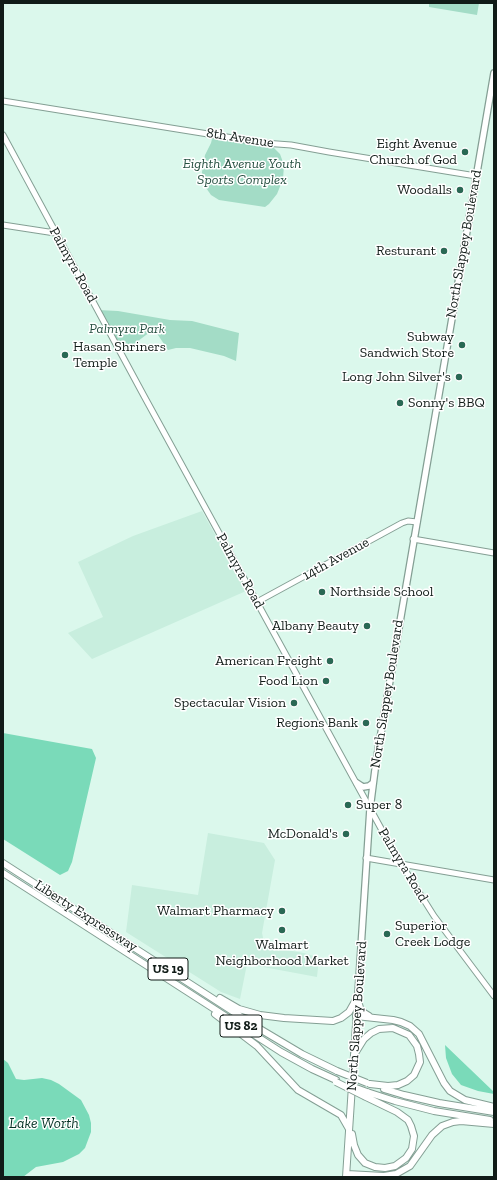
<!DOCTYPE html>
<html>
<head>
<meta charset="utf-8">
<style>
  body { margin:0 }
  #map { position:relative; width:497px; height:1180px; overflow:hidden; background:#dbf8ec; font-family:"Zilla Slab",serif }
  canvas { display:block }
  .frame { position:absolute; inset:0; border:4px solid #101b17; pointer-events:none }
</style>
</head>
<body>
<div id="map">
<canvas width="497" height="1180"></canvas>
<div class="frame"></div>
</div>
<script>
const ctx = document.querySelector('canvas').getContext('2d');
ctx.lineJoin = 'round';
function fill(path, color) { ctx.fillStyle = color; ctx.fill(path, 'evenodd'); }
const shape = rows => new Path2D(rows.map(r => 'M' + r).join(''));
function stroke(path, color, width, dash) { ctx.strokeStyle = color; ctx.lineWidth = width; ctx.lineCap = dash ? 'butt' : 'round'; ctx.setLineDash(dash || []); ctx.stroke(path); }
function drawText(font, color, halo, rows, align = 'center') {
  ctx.font = font + ' "Zilla Slab",serif'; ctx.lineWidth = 3; ctx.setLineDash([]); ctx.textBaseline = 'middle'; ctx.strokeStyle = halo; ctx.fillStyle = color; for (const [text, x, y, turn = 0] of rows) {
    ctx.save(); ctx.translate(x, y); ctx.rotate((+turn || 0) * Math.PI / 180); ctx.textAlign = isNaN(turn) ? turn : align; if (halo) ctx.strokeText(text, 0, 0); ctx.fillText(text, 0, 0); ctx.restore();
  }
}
const built = shape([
  [202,511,246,591,92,659,68,633,103,617,78,562,133,536],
  [208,833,264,843,275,860,262,933,264,942,269,947,304,953,319,958,317,977,247,964,240,999,221,992,126,932,132,885,198,895]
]);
const green = shape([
  [429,3,479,3,477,15,429,7],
  [213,135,270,144,280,154,284,165,283,179,277,194,269,204,265,207,219,200,211,195,204,185,201,178,205,155,211,143],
  [98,310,118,311,170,320,192,321,239,333,236,361,224,356,190,348,176,348,168,350,154,329,122,353]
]);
const water = shape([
  [3,733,92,749,96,758,72,862,68,871,60,875,3,839],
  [445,1045,494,1092,494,1094,478,1091,461,1085,452,1074,446,1058],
  [3,1059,8,1063,16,1079,24,1080,42,1078,51,1080,59,1084,81,1100,89,1115,91,1123,91,1132,85,1148,79,1154,63,1162,36,1167,23,1177,3,1177]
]);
const secondary = shape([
  [3,101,264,143,291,145,329,152,476,176],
  [3,135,144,396,395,854,434,916,494,996],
  [3,225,55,233],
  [413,539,494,553],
  [257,602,402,523,408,521,417,522],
  [366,858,494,880]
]);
const primary = shape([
  [357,783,363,787,369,786,373,783],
  [354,1055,370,809,376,762,494,73]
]);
const highway = shape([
  [3,863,260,1029,302,1054,337,1071],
  [3,873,281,1052,312,1069,336,1080],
  [220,998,239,1009,260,1015,284,1018,333,1021,341,1018,349,1012,358,996],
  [357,998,361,1011,369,1016],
  [215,1014,257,1046,298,1090,341,1115,349,1129],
  [356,1016,393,1020,401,1022,410,1026,419,1034,444,1083,450,1091,465,1100,494,1107],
  [384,1089,404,1095,439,1103,494,1112],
  [367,1092,395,1101,434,1111,490,1120],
  [352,1134,354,1145,358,1155,365,1163,375,1167,385,1168,395,1166,406,1158,412,1149,414,1136,411,1126,408,1120,397,1112,366,1097],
  [347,1174,384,1176,396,1174,410,1166,432,1135,442,1126,453,1122,461,1121,494,1124],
  [346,1177,354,1055,364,1039,371,1033,379,1029,393,1028,409,1035,417,1046,419,1054,420,1062,414,1075,407,1081,398,1085,388,1086,370,1084]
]);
const highwayBridge = shape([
  [337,1071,367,1083],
  [336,1082,366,1097],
  [356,1088,367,1092]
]);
const markers = [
  [465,152,4,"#2a6854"],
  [460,190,4,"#2a6854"],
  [444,251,4,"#2a6854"],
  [462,345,4,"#2a6854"],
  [65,355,4,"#2a6854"],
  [459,377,4,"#2a6854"],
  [400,403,4,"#2a6854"],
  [322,592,4,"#2a6854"],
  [367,626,4,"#2a6854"],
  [330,661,4,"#2a6854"],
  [326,681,4,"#2a6854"],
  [294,703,4,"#2a6854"],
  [366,723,4,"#2a6854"],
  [348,805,4,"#2a6854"],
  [346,834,4,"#2a6854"],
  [282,911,4,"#2a6854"],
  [282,930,4,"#2a6854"],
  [387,934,4,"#2a6854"]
];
const shields = [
  [168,969,40],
  [241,1026,42]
];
const shieldNames = [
  ["US 19",168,969],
  ["US 82",241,1026]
];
const streetNames = [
  ["8th Avenue",240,138,9],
  ["North Slappey Boulevard",464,244,-80],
  ["Palmyra Road",73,265,61],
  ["14th Avenue",336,559,-29],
  ["Palmyra Road",240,571,61],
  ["North Slappey Boulevard",387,694,-81],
  ["Palmyra Road",403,865,59],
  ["Liberty Expressway",86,916,33],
  ["North Slappey Boulevard",357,1016,-86]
];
const poiNames = [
  ["Eight Avenue",457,144],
  ["Church of God",457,160],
  ["Woodalls",452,190],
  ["Resturant",436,251],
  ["Subway",454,337],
  ["Sandwich Store",454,353],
  ["Hasan Shriners",73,347,"left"],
  ["Temple",73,363,"left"],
  ["Long John Silver's",451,377],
  ["Sonny's BBQ",408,403,"left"],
  ["Northside School",330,592,"left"],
  ["Albany Beauty",359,626],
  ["American Freight",322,661],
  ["Food Lion",318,681],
  ["Spectacular Vision",286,703],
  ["Regions Bank",358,723],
  ["Super 8",356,805,"left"],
  ["McDonald's",338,834],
  ["Walmart Pharmacy",274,911],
  ["Superior",395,926,"left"],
  ["Creek Lodge",395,942,"left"],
  ["Walmart",282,945,"center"],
  ["Neighborhood Market",282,961,"center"]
];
const parkNames = [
  ["Eighth Avenue Youth",242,164],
  ["Sports Complex",242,180],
  ["Palmyra Park",127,329]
];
const waterNames = [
  ["Lake Worth",44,1124]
];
fill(built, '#c8eede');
fill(green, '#a3dcc6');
fill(water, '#7adab9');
stroke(secondary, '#849f94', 7);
stroke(primary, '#849f94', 8);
stroke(highway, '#849f94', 8);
stroke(secondary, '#fff', 5);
stroke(primary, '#fff', 5.5);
stroke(highway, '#fff', 6);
stroke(highwayBridge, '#849f94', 8, []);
stroke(highwayBridge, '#fff', 6);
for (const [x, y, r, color] of markers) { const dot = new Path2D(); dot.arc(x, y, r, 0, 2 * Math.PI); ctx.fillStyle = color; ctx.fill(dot); stroke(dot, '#fff', 1.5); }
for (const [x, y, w] of shields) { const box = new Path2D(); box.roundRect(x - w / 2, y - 11, w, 22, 3); ctx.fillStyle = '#fff'; ctx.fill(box); stroke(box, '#101b17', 1); }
drawText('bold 13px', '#101b17', null, shieldNames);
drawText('14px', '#101b17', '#fff', streetNames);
drawText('14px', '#101b17', '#fff', poiNames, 'right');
drawText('italic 14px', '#265041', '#fff', parkNames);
drawText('italic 15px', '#053326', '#fff', waterNames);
</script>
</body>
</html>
